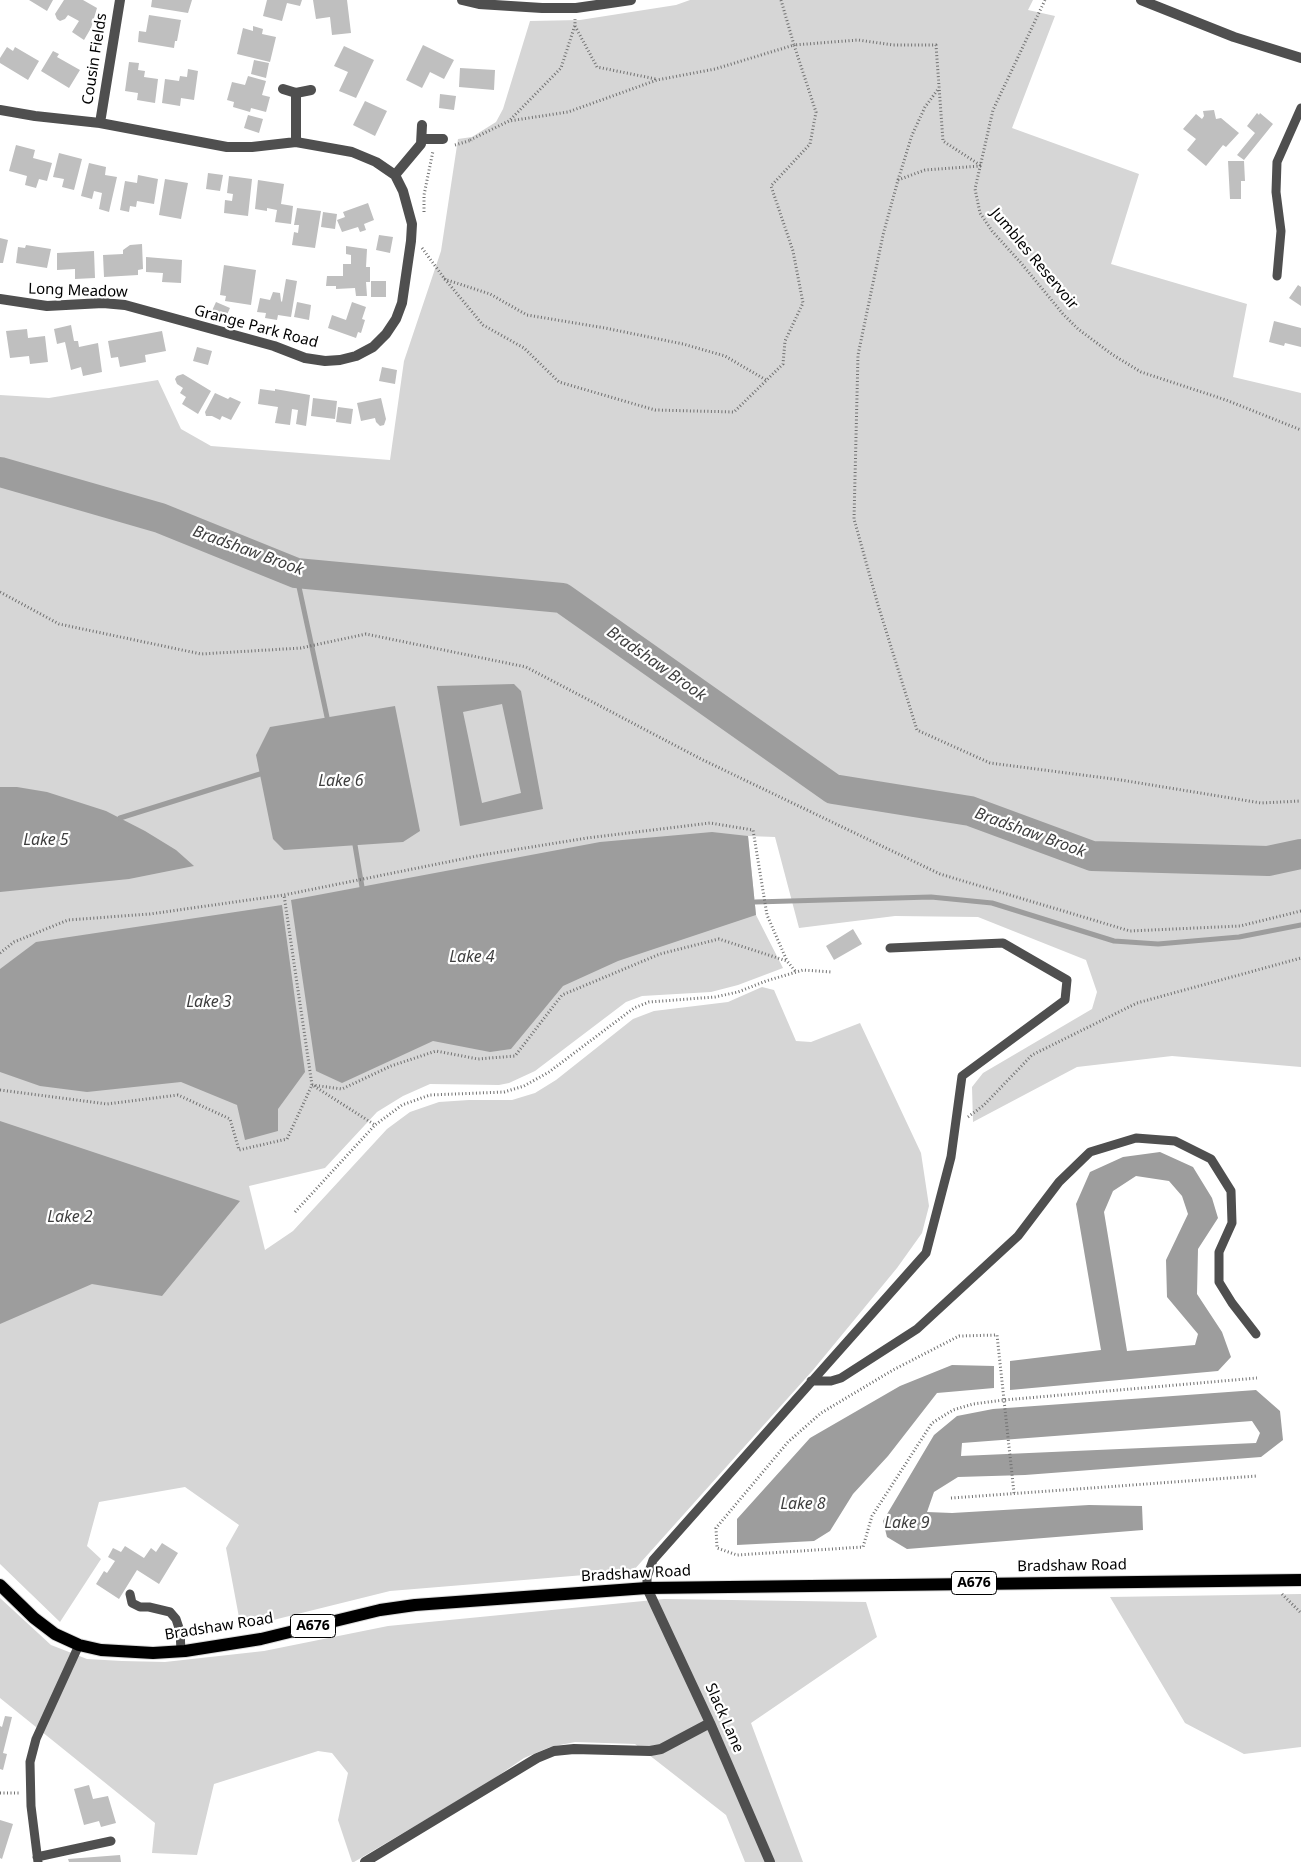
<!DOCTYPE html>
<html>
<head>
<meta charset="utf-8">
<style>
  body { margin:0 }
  canvas { display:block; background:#fff }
</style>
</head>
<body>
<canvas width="1301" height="1862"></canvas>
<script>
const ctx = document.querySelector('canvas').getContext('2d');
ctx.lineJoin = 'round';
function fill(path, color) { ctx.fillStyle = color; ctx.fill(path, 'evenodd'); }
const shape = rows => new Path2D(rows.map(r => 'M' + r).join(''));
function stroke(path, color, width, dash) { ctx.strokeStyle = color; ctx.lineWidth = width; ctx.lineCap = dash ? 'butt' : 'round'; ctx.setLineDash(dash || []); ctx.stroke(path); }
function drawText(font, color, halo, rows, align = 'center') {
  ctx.font = font + ' "Noto Sans",sans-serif'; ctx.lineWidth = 4.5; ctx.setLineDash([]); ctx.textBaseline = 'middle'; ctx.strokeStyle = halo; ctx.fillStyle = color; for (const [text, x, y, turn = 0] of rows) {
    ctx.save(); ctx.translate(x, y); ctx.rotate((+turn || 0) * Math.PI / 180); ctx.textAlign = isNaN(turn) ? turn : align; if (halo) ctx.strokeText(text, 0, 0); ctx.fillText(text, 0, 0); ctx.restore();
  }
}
const green = shape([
  [690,0,1033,0,1028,10,1055,16,1012,128,1139,174,1111,264,1247,304,1233,377,1301,393,1301,1067,1172,1056,1077,1067,973,1122,972,1087,983,1073,1092,1009,1097,992,1086,960,978,917,895,916,799,928,775,837,748,836,756,915,783,968,738,985,711,992,642,996,626,1002,535,1071,509,1083,499,1085,430,1084,403,1096,377,1112,325,1168,249,1186,265,1250,293,1231,387,1129,410,1112,439,1102,469,1100,512,1100,535,1093,556,1080,633,1019,654,1011,728,1002,762,987,774,990,796,1041,811,1042,860,1023,921,1153,929,1206,922,1233,897,1268,813,1370,633,1571,390,1591,241,1628,226,1548,239,1525,185,1487,99,1502,87,1546,101,1559,60,1622,0,1564,0,395,49,398,158,380,181,429,211,446,390,460,404,361,441,251,458,139,472,137,496,122,503,109,530,21,580,20,676,5],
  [1301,1594,1301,1747,1244,1754,1185,1723,1110,1597],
  [0,1598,51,1645,87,1659,122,1661,165,1662,264,1651,388,1626,664,1599,866,1602,877,1637,751,1723,803,1862,745,1862,726,1815,635,1744,575,1742,550,1747,524,1758,486,1784,354,1862,352,1862,338,1820,348,1773,332,1753,318,1751,214,1784,197,1855,152,1853,155,1823,0,1698]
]);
const water = shape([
  [514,684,521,691,543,809,460,826,437,686],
  [502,704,521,793,482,803,463,712],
  [395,706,420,831,403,842,284,850,273,839,256,755,270,727],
  [0,787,17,787,47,792,106,811,145,831,176,850,194,866,129,879,0,892],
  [712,832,748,836,756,915,618,961,563,986,511,1049,490,1052,433,1041,342,1083,316,1071,291,900,600,842],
  [282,905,305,1072,278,1109,278,1131,245,1140,237,1105,181,1082,87,1092,40,1086,0,1072,0,969,36,942],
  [0,1121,240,1201,162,1296,92,1284,0,1324],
  [1160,1152,1193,1167,1212,1198,1218,1218,1198,1249,1197,1294,1222,1332,1231,1357,1218,1371,1010,1390,1010,1361,1101,1350,1076,1204,1090,1172,1123,1157],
  [1136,1176,1169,1181,1182,1196,1188,1214,1166,1260,1167,1297,1198,1334,1195,1345,1127,1351,1104,1212,1113,1191],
  [952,1365,994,1366,994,1388,937,1393,888,1456,853,1494,830,1531,814,1541,737,1545,737,1519,810,1438,900,1386],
  [1256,1390,1280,1411,1283,1440,1261,1457,1025,1475,958,1477,934,1492,927,1512,952,1513,1089,1505,1142,1506,1143,1530,907,1549,887,1537,883,1521,934,1435,957,1416,993,1409],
  [1252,1421,1260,1433,1256,1443,961,1456,962,1443]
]);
const stream = shape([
  [296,573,327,717],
  [120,818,260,774],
  [355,845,362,887],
  [755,902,931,897,992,903,1114,941,1158,944,1239,937,1301,925]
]);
const river = shape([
  [0,472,160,518,296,573,562,598,833,789,970,811,1092,856,1268,861,1301,854]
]);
const building = shape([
  [29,0,53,0,47,11],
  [64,0,83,0,97,8,91,28,84,40,72,32,79,21,68,15,65,19,60,21,57,19,55,14],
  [152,0,192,0,188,13,151,7],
  [267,0,302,0,300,6,287,3,282,21,263,16],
  [313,0,347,0,351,33,332,35,330,17,316,19],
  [149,15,181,20,177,41,175,41,174,48,138,42,139,31,146,32],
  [253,26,263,29,262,34,276,37,270,62,237,54,243,28,253,31],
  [423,45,454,60,444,79,430,72,422,88,406,80],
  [344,46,374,60,356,98,339,91,348,72,334,66],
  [7,47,13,51,15,47,39,61,28,80,0,63,0,58],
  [53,51,59,54,57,57,80,70,69,88,41,71],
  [254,60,269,63,266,78,251,74],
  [129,62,139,63,138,70,145,71,144,77,158,79,155,103,137,100,138,93,125,91],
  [460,68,495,70,494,90,459,87],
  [188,69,198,71,194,100,181,98,180,106,162,103,165,79,179,81,180,76,187,77],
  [248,76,266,81,262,95,270,97,266,112,251,108,250,112,233,107,234,102,227,100,232,82,245,85],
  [440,94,456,96,454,110,439,108],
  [365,101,387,111,375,136,353,125],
  [1214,110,1216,119,1221,118,1239,133,1226,147,1223,145,1206,166,1187,150,1196,139,1183,129,1196,114,1202,119,1204,116,1203,111],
  [1257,113,1259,115,1260,113,1273,124,1244,160,1237,155,1255,133,1247,126],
  [248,115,263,119,259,133,244,128],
  [16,145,35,150,33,158,52,163,47,181,39,179,36,188,25,185,27,176,9,171],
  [59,153,82,159,74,190,62,187,64,179,53,177],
  [1228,161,1244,161,1245,181,1241,181,1241,199,1230,199],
  [89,163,106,167,105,175,117,177,109,212,99,209,102,193,94,191,92,199,81,196],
  [208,173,223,175,220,191,206,189],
  [138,175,158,179,154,204,137,201,136,207,130,206,129,212,120,210,125,181,137,183],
  [229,176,252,179,248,216,224,213,225,200,232,201,233,194,227,193],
  [165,179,188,183,181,219,159,215],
  [258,180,284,184,281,204,293,206,291,224,275,222,277,210,267,208,267,211,255,209],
  [368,203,374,220,364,224,366,230,360,232,358,227,342,232,337,220,345,217,343,212],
  [297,208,321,211,315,248,292,245,294,232,298,233,299,225,294,225],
  [323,212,337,214,335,229,321,227],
  [379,235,393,237,390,253,376,250],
  [0,238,8,240,3,263,0,263],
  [142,244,143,269,138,270,138,275,104,277,103,255,123,254,123,250,130,245],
  [26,245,51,249,47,268,16,263,18,247,25,248],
  [346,246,367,249,366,267,370,267,370,282,366,282,367,296,356,296,355,288,336,289,336,286,326,286,327,276,343,276,343,264,351,264,351,255,346,254],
  [94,251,95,278,75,279,75,269,57,270,57,253],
  [146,257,182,260,181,283,162,282,163,273,146,272],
  [224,265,256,270,251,305,225,301,226,296,220,295],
  [286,279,297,281,291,317,278,315,277,320,265,318,266,313,257,312,260,298,270,300,273,292,280,293,281,301,282,302],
  [371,281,386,281,386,297,371,297],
  [1298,285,1301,287,1301,306,1289,298],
  [216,302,230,308,224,321,210,315],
  [297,302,311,305,309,320,294,317],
  [352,302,366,307,362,319,365,320,361,333,358,332,356,338,328,328,332,315,346,320],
  [1274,321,1301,328,1301,347,1285,343,1284,346,1269,342],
  [71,325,74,341,78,341,79,347,98,343,102,372,83,376,81,367,71,370,65,342,57,344,54,329],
  [27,329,28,338,45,336,48,362,30,364,29,356,10,358,6,331],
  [162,331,166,351,145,355,146,362,120,367,118,357,111,358,108,341],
  [197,347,212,351,208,365,193,361],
  [382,367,397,370,395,384,379,381],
  [183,374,211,391,198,414,182,404,186,397,180,393,183,388,177,384,175,379,177,376],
  [260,389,275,391,275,389,310,395,306,426,296,424,298,410,292,409,290,425,275,423,278,407,258,404],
  [215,393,228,399,230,397,241,402,231,420,222,416,220,420,212,416,206,416,205,412],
  [313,398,337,401,335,419,311,416],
  [381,398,386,419,384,425,380,426,376,422,375,418,361,421,357,403],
  [338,407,353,409,351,424,336,422],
  [853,929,862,944,834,960,826,946],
  [162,1543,178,1553,159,1584,137,1570,119,1599,96,1584,104,1571,107,1573,115,1561,108,1557,113,1548,121,1552,125,1546,144,1558,151,1548,156,1552],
  [5,1716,12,1717,3,1753,7,1754,3,1770,0,1769,0,1726,2,1727],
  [89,1785,93,1799,108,1796,116,1823,101,1827,99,1821,84,1825,74,1789],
  [0,1820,13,1824,2,1859,0,1858],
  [120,1855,121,1862,69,1862,68,1859]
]);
const path = shape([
  [781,0,794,45,858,40,893,45,936,45,943,141,980,165],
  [1045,0,993,110,975,189,980,213,992,231,1021,263,1063,314,1078,329,1113,355,1141,372,1226,400,1301,430],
  [575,26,597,67,656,79],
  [470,140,509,121,561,68,575,25,575,19],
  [455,145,472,140],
  [981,166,925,170,898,180,883,235,858,355,854,519,878,605,917,730,990,763,1121,780,1261,803,1301,801],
  [898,180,912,135,925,107,939,88],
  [424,212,424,195,433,151],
  [422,248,444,278,483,325,524,348,559,382,655,410,734,412,783,364,785,341,803,303,793,251,771,186,810,144,816,112,794,45,715,69,657,80,568,112,509,121],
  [444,279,490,294,527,315,605,328,683,344,725,356,766,380],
  [0,592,59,624,201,654,301,648,366,634,526,667,701,759,940,874,1130,931,1240,926,1301,911],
  [0,953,14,942,68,920,150,914,284,895,482,855,587,838,710,823,753,830,767,915,787,961],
  [312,1085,342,1089,391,1066,436,1051,478,1059,515,1056,562,995,660,954,719,939,787,961,796,972],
  [314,1086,375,1125],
  [0,1090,107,1104,178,1095,230,1119,239,1150,287,1139,312,1085,284,895],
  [968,1117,984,1105,1032,1055,1137,1003,1301,958],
  [295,1212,375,1125,402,1105,430,1095,504,1092,524,1086,549,1072,634,1008,649,1002,715,997,738,992,766,981,803,970,832,972],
  [1014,1493,1004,1400,997,1335,959,1336,893,1370,821,1413,788,1442,716,1528,717,1548,737,1555,863,1547,872,1516,932,1423,953,1410,973,1404,1004,1400,1257,1378],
  [951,1498,1257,1476],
  [1282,1594,1301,1613],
  [0,1793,20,1793]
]);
const lane = shape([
  [1277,276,1281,231,1276,192,1277,162,1301,108],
  [811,1381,831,1381,841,1378,917,1329,1018,1236,1059,1182,1090,1152,1136,1138,1175,1141,1211,1159,1231,1191,1232,1223,1219,1252,1219,1282,1232,1303,1256,1334],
  [647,1588,647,1577,653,1560,926,1253,951,1157,962,1076,1065,1000,1067,980,1003,943,890,948],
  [130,1594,132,1603,140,1607,149,1607,170,1612,176,1619,180,1631,181,1651],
  [37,1857,111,1841],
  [38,1862,31,1806,30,1762,36,1739,79,1645]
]);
const street = shape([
  [462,0,479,4,542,8,576,8,631,0],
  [1141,0,1234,37,1301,58],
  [283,89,296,93,311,90],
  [0,110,35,116,100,123,227,147,252,147,296,142,352,152,376,162,395,175,403,191,412,224,411,241,402,303,396,319,386,334,373,347,356,356,340,360,325,361,305,358,274,346,125,305,103,303,47,306,0,299],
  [100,123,120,0],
  [422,139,443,139],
  [296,142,296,93],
  [395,175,421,144,422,125],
  [647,1588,710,1723,770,1862],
  [365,1862,537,1758,554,1751,574,1749,650,1751,661,1749,710,1723]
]);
const primary = shape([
  [0,1585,34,1618,55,1634,79,1645,101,1650,153,1653,185,1651,261,1639,380,1610,415,1605,647,1588,1301,1580]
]);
const shields = [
  [974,1583,45],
  [313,1626,45]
];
const shieldNames = [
  ["A676",974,1583],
  ["A676",313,1626]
];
const streetNames = [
  ["Cousin Fields",95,59,-81],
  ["Jumbles Reservoir",1034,259,50],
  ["Long Meadow",78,291,2],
  ["Grange Park Road",256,327,15],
  ["Bradshaw Road",1072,1566,-1],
  ["Bradshaw Road",636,1574,-3],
  ["Bradshaw Road",219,1627,-9],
  ["Slack Lane",724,1718,66]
];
const waterNames = [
  ["Bradshaw Brook",248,551,20],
  ["Bradshaw Brook",656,664,35],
  ["Lake 6",341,781],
  ["Bradshaw Brook",1030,833,20],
  ["Lake 5",46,840],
  ["Lake 4",472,957],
  ["Lake 3",209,1002],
  ["Lake 2",70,1217],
  ["Lake 8",803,1504],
  ["Lake 9",907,1523]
];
fill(green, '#d6d6d6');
fill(water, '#9d9d9d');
stroke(stream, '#9d9d9d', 5);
stroke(river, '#9d9d9d', 30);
fill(building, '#bfbfbf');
stroke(primary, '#dbdbdb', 14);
stroke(path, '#717171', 3, [1, 2.5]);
stroke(lane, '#4f4f4f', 9);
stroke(street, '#4f4f4f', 10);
stroke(primary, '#000', 12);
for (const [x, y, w] of shields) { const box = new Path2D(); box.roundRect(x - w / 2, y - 11.5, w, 23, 4); ctx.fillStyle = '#fff'; ctx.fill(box); stroke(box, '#000', 1); }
drawText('bold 14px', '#000', null, shieldNames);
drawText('15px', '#000', '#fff', streetNames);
drawText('italic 16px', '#3e3e3e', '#fff', waterNames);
</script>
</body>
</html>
